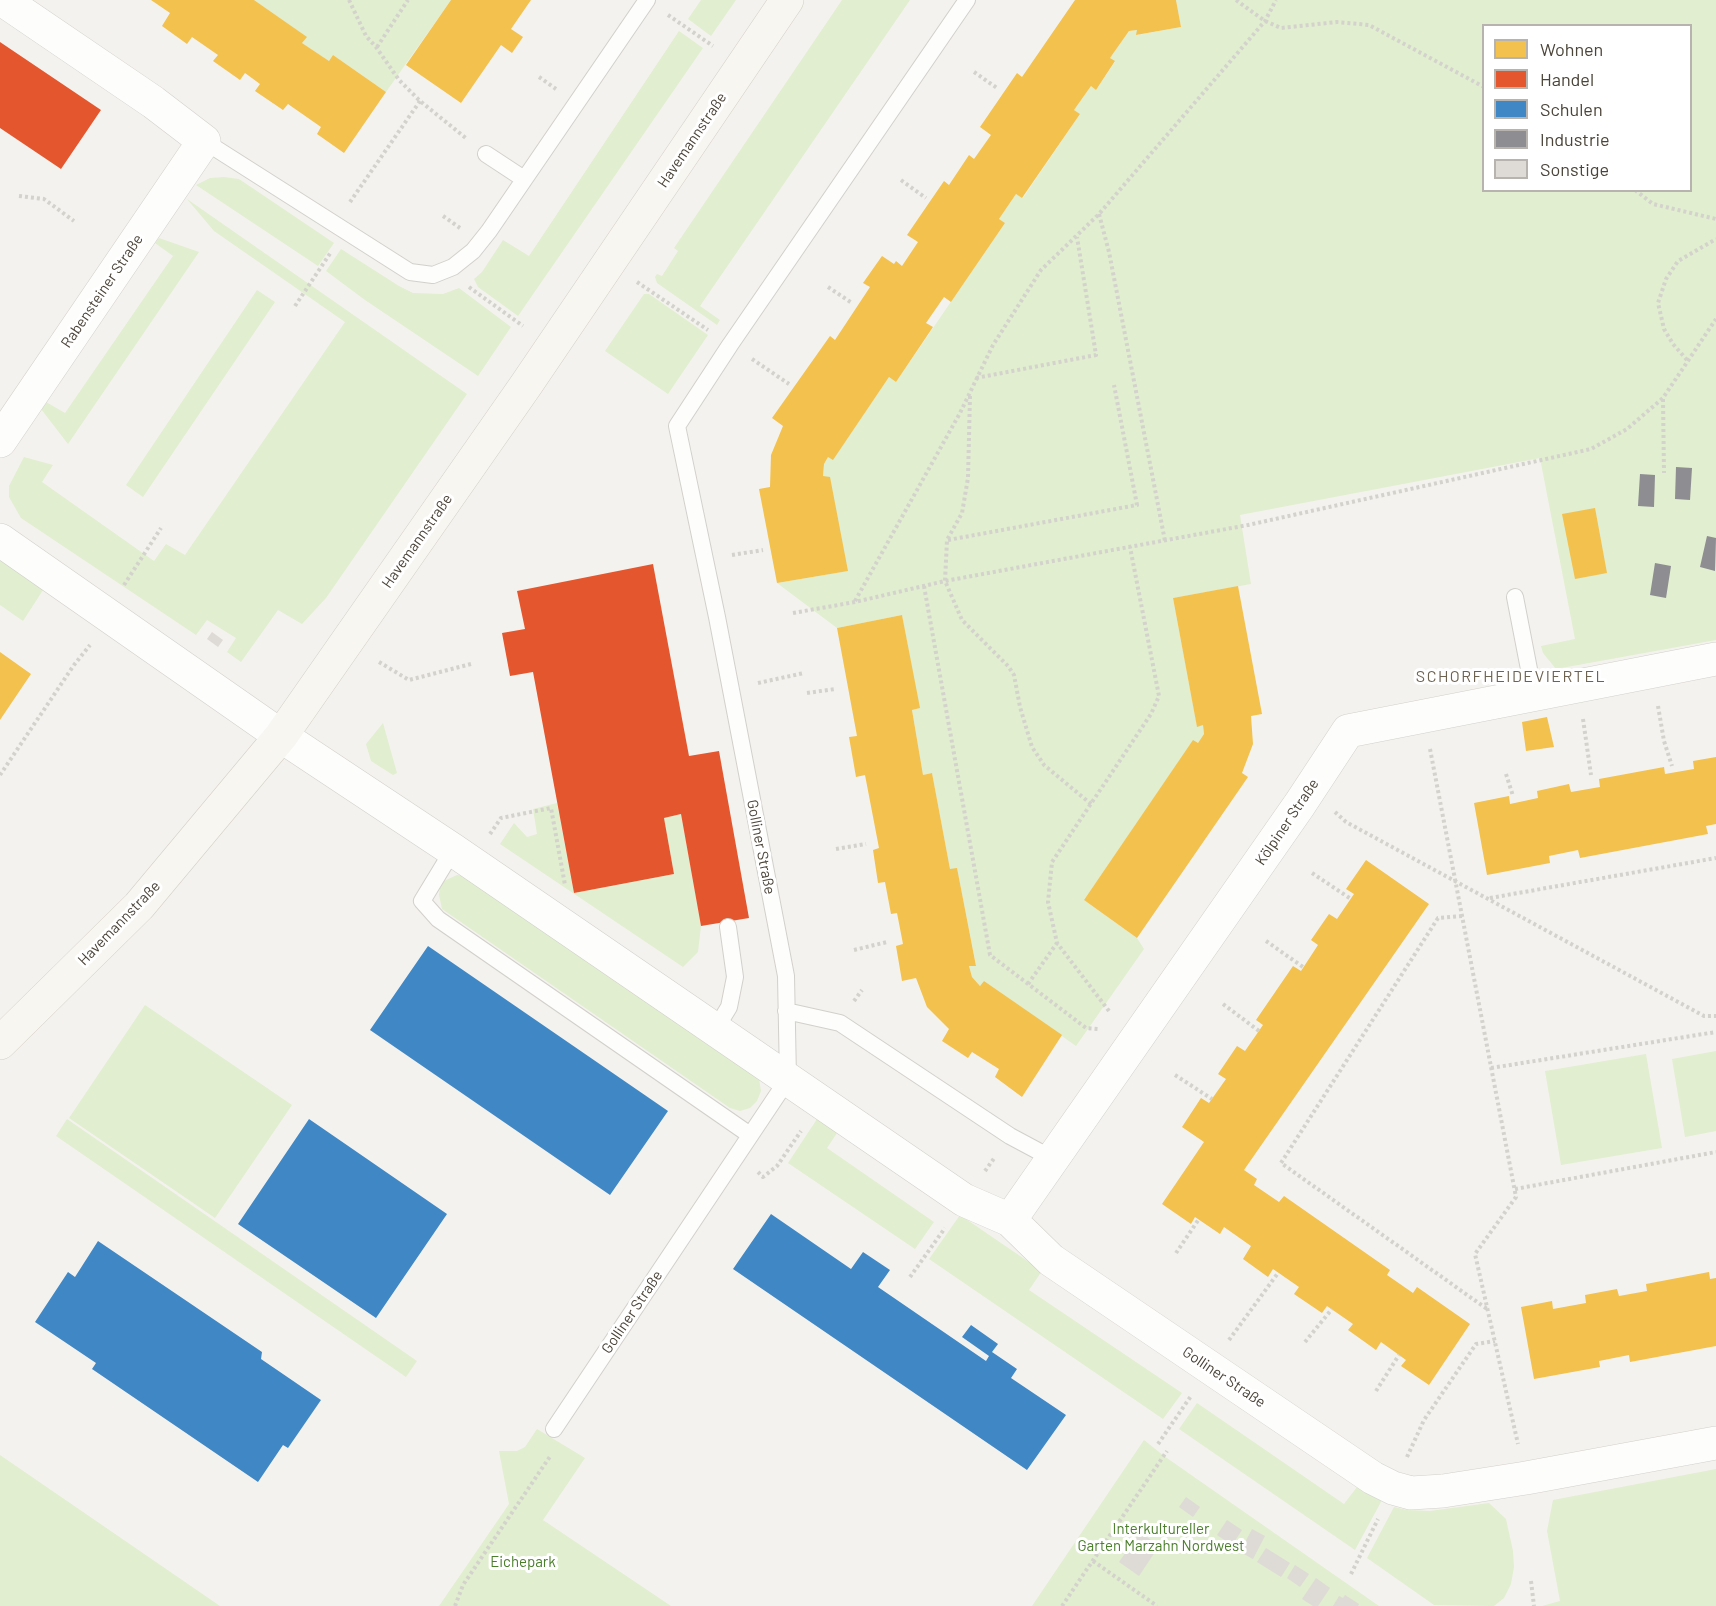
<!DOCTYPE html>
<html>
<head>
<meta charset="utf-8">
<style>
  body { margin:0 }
  #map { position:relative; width:1716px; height:1606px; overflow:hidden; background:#f4f2ee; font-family:Barlow,sans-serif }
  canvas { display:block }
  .legend { position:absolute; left:1482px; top:24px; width:210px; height:168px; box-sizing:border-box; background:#fff; border:2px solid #b7b4b0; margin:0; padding:8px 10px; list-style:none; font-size:18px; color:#4b4439 }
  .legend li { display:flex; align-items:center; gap:12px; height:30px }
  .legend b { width:30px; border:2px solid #b7b4b0 }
</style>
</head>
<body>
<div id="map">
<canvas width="1716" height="1606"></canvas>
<ul class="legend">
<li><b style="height:16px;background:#f2c14e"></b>Wohnen</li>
<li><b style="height:16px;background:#e4572e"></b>Handel</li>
<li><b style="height:16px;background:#3f88c5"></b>Schulen</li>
<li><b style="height:16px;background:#8d8d92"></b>Industrie</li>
<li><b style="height:16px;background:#dedbd6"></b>Sonstige</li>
</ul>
</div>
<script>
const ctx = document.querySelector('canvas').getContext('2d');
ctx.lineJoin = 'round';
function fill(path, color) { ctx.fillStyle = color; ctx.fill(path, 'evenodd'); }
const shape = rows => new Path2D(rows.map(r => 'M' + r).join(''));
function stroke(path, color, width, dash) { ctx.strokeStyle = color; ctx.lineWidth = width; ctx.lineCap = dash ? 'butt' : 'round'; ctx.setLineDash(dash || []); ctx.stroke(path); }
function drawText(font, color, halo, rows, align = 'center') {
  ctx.font = font + ' Barlow,sans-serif'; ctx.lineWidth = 6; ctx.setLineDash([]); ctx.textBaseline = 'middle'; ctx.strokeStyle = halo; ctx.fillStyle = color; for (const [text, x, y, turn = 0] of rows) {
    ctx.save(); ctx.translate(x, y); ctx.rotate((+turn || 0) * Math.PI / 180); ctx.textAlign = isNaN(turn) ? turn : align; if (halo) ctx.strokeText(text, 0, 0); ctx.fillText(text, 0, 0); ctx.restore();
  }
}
const green = shape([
  [254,0,451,0,386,92,333,55,329,61,302,43,306,37],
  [701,0,736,0,711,36,688,19],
  [842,0,910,0,700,306,720,320,717,325,657,283,655,277,657,274,662,276,678,251,674,248],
  [1176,0,1716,0,1716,640,1556,669,1543,653,1541,646,1575,639,1540,458,1240,515,1251,584,1173,598,1197,726,1203,725,1204,734,1198,743,1193,741,1084,900,1137,938,1144,949,1076,1046,984,981,980,986,972,977,969,966,976,965,957,869,950,869,932,773,923,775,912,710,919,708,902,615,837,628,777,583,847,571,823,476,824,464,828,457,833,459,889,377,896,382,1005,223,999,219,1016,194,1023,198,1080,114,1074,110,1091,86,1096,90,1115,62,1110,58,1129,31,1137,30,1137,35,1181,27],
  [1484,26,1690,26,1690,190,1484,190],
  [679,31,703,48,518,316,478,287,474,279,482,272,503,240,529,256],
  [224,177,239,179,334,243,318,266,196,185,210,178],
  [187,199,467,394,326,598,302,624,278,610,241,662,227,652,236,638,207,620,196,635,21,518,9,497,9,486,24,457,53,465,42,482,154,561,166,544,185,555,345,322,214,231],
  [159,238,199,252,68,444,41,409,46,402,65,413,173,256,155,243],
  [341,249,399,286,413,293,443,294,459,288,511,327,478,376,365,300,326,271],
  [257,290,275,302,143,497,126,485],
  [644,294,649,294,708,335,668,394,605,351],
  [0,556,45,587,23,621,0,605],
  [383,723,397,773,393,775,371,761,366,744],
  [557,803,574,893,674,874,664,818,681,814,701,926,698,952,683,967,500,844,514,823,527,837,537,834,533,809],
  [457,875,464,876,759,1079,761,1091,757,1101,750,1108,740,1111,730,1108,442,909,439,895,440,888,444,881],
  [145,1005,292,1105,215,1218,69,1118],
  [1716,1051,1716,1131,1685,1137,1672,1059],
  [1646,1054,1662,1148,1561,1165,1545,1071],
  [819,1116,839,1130,827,1148,934,1222,915,1249,788,1163],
  [67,1119,417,1361,406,1377,56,1136],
  [960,1215,1042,1271,1029,1290,1182,1393,1163,1419,929,1259],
  [1197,1403,1344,1504,1357,1487,1382,1500,1355,1550,1179,1429],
  [537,1429,585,1458,543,1520,671,1606,439,1606,509,1504,499,1451,517,1451,525,1447],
  [1144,1440,1164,1456,1379,1606,1032,1606],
  [0,1455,220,1606,0,1606],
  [1716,1469,1716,1606,1542,1606,1560,1601,1547,1531,1553,1500],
  [1489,1503,1506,1519,1513,1551,1514,1567,1511,1584,1504,1598,1494,1606,1434,1605,1367,1558,1394,1507,1407,1510,1430,1511]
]);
const homes = shape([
  [151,0,254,0,307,37,302,43,329,61,333,55,386,92,344,153,317,134,321,127,288,104,283,110,255,91,260,84,245,73,240,80,213,61,218,55,192,37,187,44,162,26,170,13],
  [451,0,531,0,511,29,523,37,512,53,501,45,461,103,406,65],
  [1075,0,1176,0,1181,27,1136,35,1137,30,1129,31,1110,58,1115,61,1096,90,1091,86,1074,110,1080,114,1022,198,1016,194,999,219,1005,223,951,302,944,297,926,323,933,327,896,382,889,377,833,460,828,457,824,464,823,476,830,477,848,571,777,583,759,489,770,487,771,455,783,426,772,418,830,336,835,340,870,287,863,283,882,256,894,264,896,261,902,266,918,242,907,235,944,181,949,185,969,155,974,159,991,135,980,127,1017,73,1022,77],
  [1595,508,1607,573,1575,579,1562,514],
  [1238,586,1262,714,1251,716,1253,744,1242,773,1248,777,1137,938,1084,900,1193,740,1198,743,1204,734,1203,725,1197,727,1173,598],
  [902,615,920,708,912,710,923,775,932,773,950,869,957,868,976,966,969,966,972,977,980,986,984,981,1062,1035,1022,1097,995,1077,999,1069,972,1052,968,1058,942,1041,949,1029,927,1007,916,978,902,981,896,946,903,944,897,913,891,914,885,882,878,883,873,850,879,848,865,775,856,777,849,737,857,736,837,628],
  [0,652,31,674,0,720],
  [1547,717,1554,747,1526,751,1522,722],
  [1716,757,1716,824,1706,826,1708,834,1580,858,1578,850,1549,856,1550,863,1487,875,1474,803,1509,796,1510,804,1538,798,1537,791,1569,784,1571,792,1600,787,1599,779,1664,767,1665,774,1694,769,1693,761],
  [1366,860,1429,904,1244,1170,1257,1179,1254,1185,1279,1202,1284,1196,1390,1270,1387,1275,1413,1293,1417,1287,1470,1324,1429,1385,1401,1366,1406,1360,1381,1342,1376,1350,1348,1330,1353,1324,1327,1306,1322,1313,1294,1294,1299,1287,1273,1269,1268,1277,1243,1259,1251,1246,1224,1227,1220,1234,1195,1217,1191,1224,1162,1204,1204,1142,1182,1127,1201,1098,1209,1103,1226,1079,1218,1074,1237,1046,1245,1051,1263,1025,1256,1020,1293,966,1301,971,1318,945,1311,940,1329,914,1337,919,1354,894,1346,889],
  [1709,1272,1710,1279,1716,1278,1716,1346,1630,1362,1629,1355,1599,1361,1600,1367,1534,1379,1521,1307,1552,1301,1553,1309,1586,1303,1585,1295,1617,1289,1619,1296,1647,1291,1646,1284]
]);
const shops = shape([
  [0,42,101,110,61,169,0,128],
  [653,564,689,756,719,751,749,918,701,926,681,814,664,818,674,874,574,893,533,672,510,676,502,633,525,629,517,591]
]);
const schools = shape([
  [428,946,668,1111,610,1195,370,1030],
  [309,1119,447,1214,376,1318,238,1224],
  [771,1214,851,1269,863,1252,890,1270,878,1287,986,1361,989,1356,962,1337,971,1325,998,1344,992,1352,1017,1369,1011,1378,1066,1415,1027,1470,733,1269],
  [98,1241,262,1352,261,1359,321,1400,288,1448,283,1445,258,1482,92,1369,96,1363,35,1322,68,1272,75,1277]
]);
const industry = shape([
  [1676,467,1692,468,1690,500,1675,499],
  [1640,474,1655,475,1654,507,1638,506],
  [1707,536,1716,538,1715,571,1700,567],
  [1655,563,1671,566,1666,598,1650,595]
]);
const building = shape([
  [212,632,223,640,218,647,207,639],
  [1186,1497,1200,1507,1193,1517,1179,1507],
  [1227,1520,1242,1530,1232,1545,1217,1535],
  [1252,1529,1265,1536,1253,1559,1240,1552],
  [1140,1532,1159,1546,1139,1576,1119,1562],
  [1266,1548,1290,1563,1281,1577,1257,1562],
  [1295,1565,1309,1574,1300,1587,1287,1578],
  [1316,1578,1330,1588,1318,1606,1313,1606,1302,1599],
  [1345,1595,1359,1604,1358,1606,1333,1606,1339,1596,1343,1598]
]);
const path = shape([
  [349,0,366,36,376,47,399,80,420,101,467,139],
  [1236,0,1265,21,1281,28,1337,22,1369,25,1484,87],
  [668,15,713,46],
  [377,47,408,0],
  [974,72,997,88],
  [539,77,556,89],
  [901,180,926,198],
  [1635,190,1653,204,1716,219],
  [19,196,44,199,74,221],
  [350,202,420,101],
  [1099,214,1109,252,1165,541],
  [443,216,460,228],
  [637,282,708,330],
  [469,287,523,326],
  [828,287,852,303],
  [295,306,331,252],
  [752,359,789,384],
  [1687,360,1673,344,1664,329,1658,303,1666,279,1678,261,1716,239],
  [976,378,1096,355,1077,237],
  [970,396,968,478,962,513,947,540,945,581,962,620,1008,666,1014,675,1020,707,1032,747,1044,765,1091,804],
  [1663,399,1664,473],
  [948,540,1137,505,1114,385],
  [732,555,763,550],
  [124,585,161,528],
  [924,586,990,955,1086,1028,1098,1029],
  [855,601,960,413,993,345,1041,270,1099,214,1265,21,1276,0],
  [793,613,855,602,945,581,1248,525,1591,449,1627,429,1663,398,1716,319],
  [379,662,409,680,471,664],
  [758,683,804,673],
  [807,693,835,689],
  [1658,706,1664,741,1672,766],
  [1583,719,1591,775],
  [1430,749,1516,1197,1475,1254,1518,1444],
  [1506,774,1513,796],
  [0,775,74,665,90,645],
  [1335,812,1346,822,1704,1016,1716,1016],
  [490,834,501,818,551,808,565,885],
  [836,849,866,844],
  [1312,873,1351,899],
  [1490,898,1716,858],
  [1462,916,1438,918,1281,1163,1487,1309],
  [1266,941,1303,967],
  [854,950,887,942],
  [1028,984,1057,943],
  [854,1001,862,990],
  [1223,1004,1259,1031],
  [1109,1011,1057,943,1048,902,1052,862,1151,714,1159,696,1130,547],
  [1491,1068,1716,1032],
  [1175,1075,1212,1099],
  [985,1171,995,1157],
  [758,1172,763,1177,777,1166,801,1131],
  [1515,1189,1716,1152],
  [1176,1253,1199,1219],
  [910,1277,945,1228],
  [1229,1340,1278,1273],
  [1305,1342,1332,1309],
  [1376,1391,1399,1355],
  [1158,1444,1191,1396],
  [1407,1457,1424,1420,1476,1344,1495,1341],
  [1093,1561,1157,1606],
  [1351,1574,1378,1519],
  [1531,1581,1534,1606],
  [455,1606,463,1585,551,1455],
  [1062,1606,1167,1451]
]);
const lane = shape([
  [204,141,410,272,433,275,453,267,473,251,489,231,647,0],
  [486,154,524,179],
  [1515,597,1534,695],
  [453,850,422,901,438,919,750,1135],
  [786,1011,840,1023,1010,1136,1053,1159],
  [715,1030,729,1007,735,977,728,927],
  [554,1429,788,1079,786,976,717,617,677,426,730,345,967,0]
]);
const street = shape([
  [0,441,204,141,153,102,3,0],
  [0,540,281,736,453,850,964,1200,1010,1220,1051,1260,1373,1478,1393,1488,1411,1493,1443,1491,1526,1478,1716,1443],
  [1010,1220,1300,804,1348,731,1716,659]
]);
const secondary = shape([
  [0,1043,139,906,281,736,526,385,787,0]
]);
const streetNames = [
  ["Havemannstraße",692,140,-56],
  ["Rabensteiner Straße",102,291,-56],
  ["Havemannstraße",417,541,-55],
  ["Kölpiner Straße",1287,822,-56],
  ["Golliner Straße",761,847,79],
  ["Havemannstraße",119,923,-46],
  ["Golliner Straße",632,1312,-56],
  ["Golliner Straße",1224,1377,34]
];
const parkNames = [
  ["Interkultureller",1161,1529],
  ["Garten Marzahn Nordwest",1161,1546],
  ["Eichepark",523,1562]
];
const neighbourhoodNames = [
  ["SCHORFHEIDEVIERTEL",1511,677]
];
fill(green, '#e1eecf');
fill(homes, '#f2c14e');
fill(shops, '#e4572e');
fill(schools, '#3f88c5');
fill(industry, '#8d8d92');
fill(building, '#dedbd6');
stroke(lane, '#d2d0cb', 18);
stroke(street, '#d2d0cb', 34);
stroke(secondary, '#d3cfc5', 34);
stroke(path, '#d3d2cc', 4, [3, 3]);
stroke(lane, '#fdfdfc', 16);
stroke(street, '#fdfdfc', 33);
stroke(secondary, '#f7f6f1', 33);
drawText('15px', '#4b4439', '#fff', streetNames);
drawText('15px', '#4a7f2a', '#fff', parkNames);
ctx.letterSpacing = '1.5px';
drawText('16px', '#6e6250', '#fff', neighbourhoodNames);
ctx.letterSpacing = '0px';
</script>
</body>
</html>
